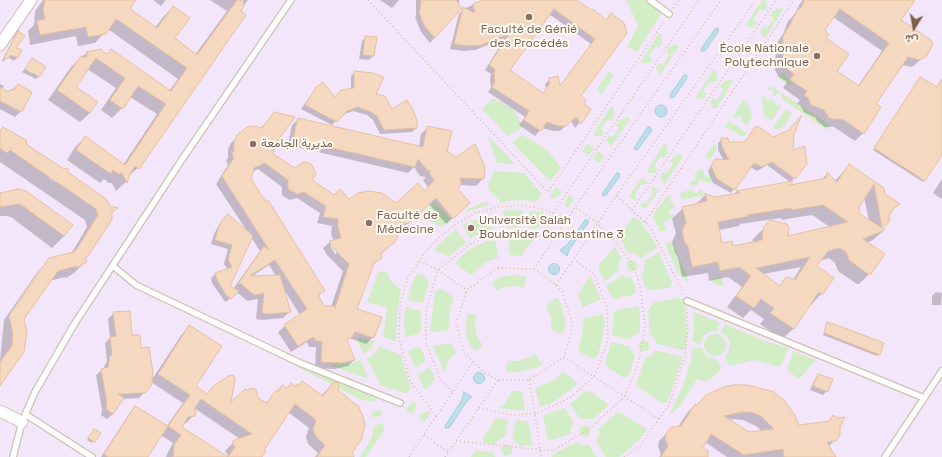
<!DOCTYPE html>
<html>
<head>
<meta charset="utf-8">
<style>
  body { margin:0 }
  #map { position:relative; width:942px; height:457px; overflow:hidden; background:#fdf7ea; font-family:"Space Grotesk",Vazirmatn,sans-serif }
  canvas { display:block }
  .north { position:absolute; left:894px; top:8px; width:40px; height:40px; -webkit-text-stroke:3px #fffbf1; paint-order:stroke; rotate:191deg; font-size:11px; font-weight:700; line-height:16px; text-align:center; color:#7a5f4b }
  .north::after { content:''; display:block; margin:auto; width:14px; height:18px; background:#7a5f4b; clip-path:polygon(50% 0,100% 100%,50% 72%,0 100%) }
</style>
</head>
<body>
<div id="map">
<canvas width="942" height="457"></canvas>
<div class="north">ش</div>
</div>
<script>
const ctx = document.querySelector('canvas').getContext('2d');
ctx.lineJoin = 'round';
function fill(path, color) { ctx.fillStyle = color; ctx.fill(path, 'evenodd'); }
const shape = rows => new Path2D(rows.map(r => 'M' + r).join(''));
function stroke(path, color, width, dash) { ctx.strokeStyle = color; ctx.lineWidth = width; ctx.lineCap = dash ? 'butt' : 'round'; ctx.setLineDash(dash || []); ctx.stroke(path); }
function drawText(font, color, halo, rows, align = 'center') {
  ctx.font = font + ' "Space Grotesk",Vazirmatn,sans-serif'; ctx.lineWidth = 4; ctx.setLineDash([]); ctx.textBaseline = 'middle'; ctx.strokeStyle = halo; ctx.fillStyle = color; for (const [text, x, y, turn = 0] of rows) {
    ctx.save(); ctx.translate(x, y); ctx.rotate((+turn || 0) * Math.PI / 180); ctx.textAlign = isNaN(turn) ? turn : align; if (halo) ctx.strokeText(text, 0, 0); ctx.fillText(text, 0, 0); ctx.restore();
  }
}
const education = shape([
  [0,0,942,0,942,457,0,457]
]);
const green = shape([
  [625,0,646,0,662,12,637,52,627,47,638,26,628,3],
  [762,0,766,0,767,7,764,11,760,9,753,20,757,22,754,27,748,27,746,25],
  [781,7,783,9,765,38,763,36,760,31,763,26,767,28,774,18,770,15,773,11],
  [659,33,662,35,662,43,659,48,656,46,649,56,653,59,650,63,644,63,641,62],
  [676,44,679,46,661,74,658,72,656,67,659,63,663,65,669,54,666,52,669,47],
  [714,69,716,70,717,79,714,83,710,81,703,92,707,94,704,99,699,99,696,97],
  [609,71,614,76,601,95,597,89],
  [783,73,792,83,789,85,777,77],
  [731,79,733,81,716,109,713,108,710,102,713,98,717,100,724,90,720,87,723,82],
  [771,86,830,125,827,130,781,98,782,96,780,94,777,93,776,96,773,96,774,90,772,89,769,91,767,89],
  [764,95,766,97,765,99,766,100,769,100,770,99,775,102,775,106,779,105,781,106,772,120,764,116,762,99],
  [493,98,513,109,523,127,508,136,482,109],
  [744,100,748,103,752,117,747,125,741,122,742,117,739,116,736,118,732,117],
  [611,106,614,108,614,116,611,121,607,119,601,129,604,132,602,136,596,136,593,135],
  [786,109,792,114,784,127,777,130,773,127],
  [628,117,630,119,611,147,606,140,609,135,613,137,619,128,616,125,620,120],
  [729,121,747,133,744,136,739,135,725,126],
  [486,134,515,164,496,163,492,147],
  [523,135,547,150,561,168,550,181,512,142],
  [664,143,667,145,668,153,664,158,661,156,654,166,658,169,655,173,649,173,647,172],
  [588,144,594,148,589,155,582,151],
  [714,144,718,147,710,160,705,157],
  [598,151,604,156,599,163,593,159],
  [681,154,683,156,665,184,662,182,660,176,663,172,666,173,673,164,670,162,673,157],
  [699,169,704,170,704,176,707,177,710,174,711,175,713,181,706,183,706,181,700,180,697,185,693,186,690,185,690,182,695,180,696,178,694,176],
  [494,171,524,173,542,194,536,202,524,200,507,201,502,203,488,189,489,182],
  [642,178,648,183,647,184,641,185,635,194,636,199,635,201,629,196],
  [652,186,659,191,645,209,640,205,641,203,646,203,653,194,651,188],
  [556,187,562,191,559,195,553,199,550,197],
  [693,189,693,193,699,192,699,189,703,191,704,196,681,199,680,193],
  [569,195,574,199,568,208,565,206,566,199],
  [668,195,671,196,670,201,674,202,674,208,669,210,671,215,674,215,675,218,663,222,667,231,660,231,653,218,654,213],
  [486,201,489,205,466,212,465,210],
  [435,202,452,220,442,227,429,221,419,220,417,217],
  [514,210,523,211,520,226,507,228,503,211],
  [530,211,543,212,545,217,536,229,527,227],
  [487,215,491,218,492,228,470,238,462,225],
  [633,217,640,221,658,247,640,259,637,254,629,254,621,240,621,234],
  [456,229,466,243,449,256,435,251,436,247],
  [508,236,536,237,524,251,522,256,510,255],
  [491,240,496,242,498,258,487,261,471,275,456,264,457,260,473,247],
  [672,242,688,278,687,282,677,271,665,243],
  [615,247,622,259,619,261,619,270,605,281,601,275,598,269,600,263],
  [659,252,672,283,671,286,669,288,648,290,645,288,642,276,645,267,644,261],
  '626.5 266a5.5 5.5 0 1 1 11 0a5.5 5.5 0 1 1-11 0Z',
  [379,271,387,272,391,281,401,290,398,306,396,338,397,342,383,337,387,308,367,302],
  [422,274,429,282,423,303,408,300,411,287,416,275],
  [513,275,526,276,524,288,516,286,504,287,496,290,491,283,501,277],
  [590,275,601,299,583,307,577,294,579,293],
  [623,275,626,278,632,278,636,291,635,294,616,299,612,298,606,286],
  [722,277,724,287,712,283,713,278],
  [442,289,454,298,450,308,449,330,433,332,430,330,435,295,436,291],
  [557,297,561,303,566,322,563,334,551,330,551,317,546,306],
  [679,298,683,300,685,304,687,332,686,349,682,350,657,344,655,339,650,334,648,311,655,302],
  [637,306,640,309,640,332,633,336,631,340,612,336,614,312,618,310],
  [406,307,421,311,421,331,418,334,405,337,404,322],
  [693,312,720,322,717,331,711,331,706,334,703,337,701,344,692,342,694,330],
  [467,313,477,315,475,324,477,336,483,346,475,351,470,345,467,337,466,329],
  [603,314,605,323,602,339,598,355,594,359,578,351,582,336,584,318],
  [725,324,765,341,789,348,780,367,755,360,729,366,725,357,729,350,730,342,726,336,721,332],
  '704 345a11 11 0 1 1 22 0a11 11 0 1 1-22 0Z',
  [360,337,374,341,372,347,364,355,357,340],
  '638.5 346a5.5 5.5 0 1 1 11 0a5.5 5.5 0 1 1-11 0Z',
  [611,342,629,346,631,351,635,355,629,376,625,377,622,377,608,368,606,365,606,360],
  [451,343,456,353,448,361,445,372,432,346],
  [379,346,401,355,408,380,411,386,407,394,380,385,367,359,376,352],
  [416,347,421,348,426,361,415,368,408,351],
  [692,348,702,348,706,356,718,360,721,370,706,382,697,379,680,406,669,416,683,385,691,359],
  [655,350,683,357,668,400,666,402,661,403,636,385,645,358,652,355],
  [793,351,816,360,799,379,787,370],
  [535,354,542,364,538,367,519,372,506,371,508,361,517,361,529,358],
  [286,359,376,397,375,402,362,400,286,361],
  [361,359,368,379,330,365,353,363],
  [430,367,435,378,430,387,424,389,417,375],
  [563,372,578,383,572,389,550,404,540,407,535,388,554,380],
  [512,391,522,391,525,410,517,410,498,408,505,404],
  [586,391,593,393,609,405,593,419,580,419,570,404],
  [413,401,416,403,415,410,412,414,406,410],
  [565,408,574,423,571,427,571,434,549,441,547,438,543,415],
  [381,410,382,416,372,417,371,412],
  [428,411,431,413,424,422,419,419,421,414],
  [619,412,647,429,646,431,638,441,619,457,606,457,596,441,599,435,598,429,616,413],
  [496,418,508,420,505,437,502,438,496,442,495,446,483,442,483,438],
  [516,420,528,421,533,445,520,446,512,438],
  [383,423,384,431,366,457,360,457,372,437,373,426],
  '579.5 431a5.5 5.5 0 1 1 11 0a5.5 5.5 0 1 1-11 0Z',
  [576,442,583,446,589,445,597,457,552,457,552,455,559,451],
  '501.5 450a5.5 5.5 0 1 1 11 0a5.5 5.5 0 1 1-11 0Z',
  [476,450,494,453,495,457,471,457]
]);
const water = shape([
  [718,28,718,32,705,51,702,51,701,49,715,29,718,28],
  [684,75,687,75,687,78,674,97,671,98,670,95,684,75],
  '655 111a6 6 0 1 1 12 0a6 6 0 1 1-12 0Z',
  [648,127,650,127,652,130,638,149,635,150,634,148,648,127],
  [617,173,619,173,620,176,606,195,603,196,602,194,617,173],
  [585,220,588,220,588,223,569,250,567,256,560,250,567,245,585,220],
  '548.5 269a5.5 5.5 0 1 1 11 0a5.5 5.5 0 1 1-11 0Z',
  '473.5 378a5.5 5.5 0 1 1 11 0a5.5 5.5 0 1 1-11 0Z',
  [464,392,472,397,467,401,449,428,445,428,445,426,462,400,464,392]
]);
const shadow = shape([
  [43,0,135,0,129,9,155,28,163,17,173,7,173,39,195,55,227,11,210,0,248,0,239,11,244,15,138,168,127,177,126,182,116,191,112,183,109,183,104,179,100,183,67,160,75,147,85,138,123,165,157,114,130,97,122,108,112,118,101,110,116,88,87,69,74,87,90,113,80,122,48,100,71,67,81,57,87,53,100,50,106,55,111,50,169,91,178,79,108,29,95,43,78,46,76,36,30,45,28,31,34,25,35,11],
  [153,0,166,0,161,6],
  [380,0,399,0,392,8],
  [416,0,459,0,460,9,430,43,421,32,415,17,416,16],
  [483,0,576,0,606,21,580,97,582,104,590,109,575,128,571,121,560,131,553,131,542,128,535,136,519,125,525,117,488,92,491,88,490,79,491,74,485,70,505,38,475,50,463,51,450,49,459,14,464,9],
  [549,14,591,44,559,87,550,79,545,84,546,89,542,94,508,70],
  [803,0,914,0,900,20,925,56,912,67,902,65,875,104,863,133,855,141,834,127,825,127,817,121,816,118,804,112,800,105,797,104,800,100,783,88,787,82,778,76,775,70,776,45,784,32,788,21,795,14,799,5],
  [833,17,882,51,858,86,836,71,825,39,823,31],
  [18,32,15,48,17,58,14,61,7,57,3,62,2,61,15,35],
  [366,37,376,38,373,56,369,60,359,59,362,41],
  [29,64,39,76,36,79,22,72],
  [355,72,375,95,392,110,416,128,412,132,380,134,373,120,367,115,353,111,342,115,332,125,301,109,317,87,334,98,341,91,351,90,351,76],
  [942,79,942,154,923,182,873,150,919,80,936,88],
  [0,84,4,86,2,89,8,93,18,85,21,111,15,117,0,109],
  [299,119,419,147,421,134,427,128,446,152,456,158,484,167,483,179,476,186,460,185,456,189,462,209,446,224,429,204,402,228,398,233,394,242,380,255,381,257,372,265,356,309,373,337,366,344,349,338,346,341,354,360,348,366,335,369,315,368,316,347,309,347,307,342,291,352,278,332,285,326,300,315,283,288,290,311,283,318,262,320,256,319,258,299,247,301,237,292,226,302,223,299,212,283,211,278,215,274,228,270,224,264,228,249,211,244,214,234,219,225,228,215,247,231,216,184,228,165,226,160,228,158,228,149,231,143,238,136,261,128,268,120,274,145,272,154,334,196,349,200,396,204,424,192,428,187,423,180,426,177,420,176,414,167,408,173,288,145,292,125],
  [258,169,282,187,282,195,286,198,290,200,297,198,320,213,317,223,332,226,331,234,334,241,330,242,323,248,327,255,343,271,331,307,324,308,318,297,323,291,250,179,252,172],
  [251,237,260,251,233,289,229,287],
  [330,245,332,245,337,253,335,254],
  [269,265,276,276,251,277],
  [3,128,67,172,110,207,116,208,111,214,84,259,85,262,74,273,66,278,65,277,49,281,23,319,0,384,0,360,4,320,38,271,50,259,71,254,87,227,85,220,0,162,0,131],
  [51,176,57,181,57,183,49,178],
  [41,268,44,268,13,313,11,312],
  [755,128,773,138,793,135,792,151,794,178,787,186,820,181,827,174,835,181,849,165,883,189,884,194,898,204,891,211,882,229,884,230,873,240,867,243,870,273,859,284,857,284,838,271,835,263,829,258,819,261,815,266,821,294,811,305,810,304,793,329,782,339,760,324,764,319,751,310,743,318,727,307,742,287,728,277,709,281,708,273,682,277,678,257,675,253,672,242,676,233,672,219,683,208,694,206,705,195,713,198,733,195,737,191,790,182,767,165,757,171,750,167,731,193,713,183,708,171,715,160,724,161,718,150,718,143,722,139,728,143,744,143],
  [864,197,869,221,859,215,858,207],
  [812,215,830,227,787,237,770,222,753,239,752,243,732,247,721,244,718,230,739,226,740,224,781,218,781,220],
  [801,267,793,280,787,278,779,286,763,274],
  [942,179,942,199,933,193],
  [18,190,64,236,52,248,11,217,6,216,0,216,0,194],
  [936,292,942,293,941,305,932,305,932,296],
  [114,313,140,349,151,381,182,334,190,326,194,387,206,395,213,388,230,405,258,399,266,403,282,386,287,389,294,387,321,396,332,384,338,391,351,453,351,457,315,457,318,453,308,444,306,437,309,428,288,412,262,450,261,457,226,457,228,455,225,451,235,441,240,439,194,408,194,415,186,423,183,424,181,427,226,457,166,457,167,454,173,443,161,435,146,457,101,457,131,411,135,407,166,427,183,403,151,382,150,386,139,398,122,399,113,414,107,419,101,415,102,410,96,375,103,369,107,361,105,343,110,338,108,319],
  [828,323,879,354,877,356,823,335],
  [819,375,827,391,823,395,810,390,815,379],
  [706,395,798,426,828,422,833,417,839,427,835,440,828,447,833,457,727,457,705,442,701,448,706,457,659,457,661,455,658,446,659,441,672,428,678,427,687,413,695,405,696,406],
  [733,419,743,420,756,426,762,431,748,433,729,420],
  [92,432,99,434,92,443,87,440]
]);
const building = shape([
  [45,0,136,0,130,9,157,28,173,6,190,18,175,38,197,55,237,0,243,0,244,6,241,11,246,15,139,169,135,166,130,174,127,183,122,173,119,174,113,170,111,174,76,150,85,136,125,165,166,104,138,86,123,109,110,100,125,78,96,58,76,87,98,102,90,113,57,90,81,56,85,58,88,53,86,52,102,49,101,50,107,54,111,49,171,91,187,68,116,19,106,34,88,37,86,27,40,35,37,21,45,19,43,11,45,0],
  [421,0,456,0,462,8,435,38,425,27,422,21,419,11,420,11,421,0],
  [482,0,577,0,591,10,594,10,606,20,611,13,624,23,627,33,581,96,586,100,584,104,591,109,581,124,576,117,566,126,558,126,547,122,541,131,524,120,529,111,492,87,495,82,494,73,495,69,489,65,509,34,481,45,469,46,454,44,463,7,475,13,473,4,482,0],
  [554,9,595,39,560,86,558,76,549,78,550,83,543,93,510,70,554,9],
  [804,0,915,0,901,20,931,40,933,44,926,57,920,60,908,57,876,104,881,107,864,134,842,119,833,119,829,118,824,110,811,105,808,98,804,95,807,91,790,80,794,74,786,68,783,61,783,36,791,23,796,12,802,6,804,0],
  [840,9,889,43,859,86,837,71,849,54,826,38,829,34,825,30,840,9],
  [18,31,25,36,16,48,22,50,18,58,11,55,7,59,4,58,18,31],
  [365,36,377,37,374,56,363,55,365,36],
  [32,58,46,67,39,77,33,73,32,74,25,69,32,58],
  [354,71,373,73,384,77,376,94,385,96,392,109,407,100,413,110,417,120,417,128,384,130,377,116,371,112,358,107,347,111,337,122,305,105,316,87,323,82,335,97,341,90,354,88,354,71],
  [920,77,937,87,942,79,942,155,925,181,874,148,920,77],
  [18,84,32,92,22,112,0,101,0,87,8,92,11,89,14,90,18,84],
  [274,112,295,117,275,145,273,154,295,168,303,162,307,162,312,165,316,174,312,180,334,195,340,189,349,199,358,193,368,191,382,193,396,203,418,183,425,191,434,180,429,173,431,171,427,170,418,159,415,167,293,139,298,118,423,147,427,126,452,131,447,151,456,157,475,144,485,167,484,179,460,178,461,184,458,189,470,203,453,219,436,198,409,223,403,224,403,229,400,231,395,242,380,254,382,258,374,263,357,309,382,317,374,338,355,332,352,337,347,340,355,360,342,363,321,362,322,341,316,341,313,337,298,346,284,325,307,309,275,260,250,276,280,275,291,312,269,314,262,313,264,293,254,295,240,283,238,284,264,246,269,250,222,176,234,158,232,153,234,151,234,142,237,135,247,127,254,126,262,128,274,112],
  [265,163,288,180,288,189,293,192,297,194,304,192,326,206,323,217,338,219,338,227,341,238,329,241,334,249,349,264,335,308,334,306,324,306,318,295,325,291,268,200,266,202,251,179,254,168,265,163],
  [801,116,794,135,793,150,805,146,807,164,795,179,772,162,762,167,754,163,735,190,717,179,711,166,715,159,729,160,722,146,721,138,728,138,729,142,745,142,755,127,758,126,773,137,789,130,801,116],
  [3,127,26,140,27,145,64,169,68,168,68,172,106,199,110,206,118,208,112,212,112,219,109,224,88,256,85,259,87,262,77,268,77,266,58,271,24,319,27,332,24,352,0,386,0,362,12,346,13,334,9,316,49,258,74,252,78,247,98,215,96,209,10,150,7,153,0,148,0,131,3,127],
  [849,164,884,188,885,194,900,204,894,208,889,216,890,221,883,229,885,230,863,239,885,254,871,274,868,274,849,260,846,252,840,248,828,251,817,266,834,278,822,295,819,292,794,329,770,313,774,308,761,299,754,308,736,296,751,276,739,267,720,271,718,262,692,267,688,246,685,243,682,231,686,222,682,207,707,201,705,193,714,197,740,193,736,191,793,181,790,185,826,178,827,172,837,182,849,164],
  [874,184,882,228,860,214,859,207,874,184],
  [823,205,848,222,788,236,789,227,787,224,770,220,763,228,762,240,733,246,732,241,722,243,718,222,750,216,747,215,791,208,792,210,823,205],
  [810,257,795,280,786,277,780,286,756,268,810,257],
  [18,189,26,191,73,225,64,236,23,206,18,204,0,207,0,193,18,189],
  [228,214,253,236,230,286,239,291,231,299,226,295,216,278,217,279,215,273,232,267,228,259,232,245,215,240,218,229,222,220,228,214],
  [130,311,132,335,140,335,141,348,149,347,153,372,152,383,151,386,145,393,118,394,124,398,113,414,106,409,107,404,101,369,108,367,110,356,112,355,110,337,116,336,113,312,130,311],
  [827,322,842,327,884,343,880,355,824,333,827,322],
  [189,325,222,346,196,386,207,394,212,387,230,375,234,376,235,380,231,402,245,389,248,391,250,388,256,389,258,398,267,403,276,390,278,392,282,385,287,388,291,383,294,386,300,384,302,381,323,396,332,384,334,382,339,383,338,390,358,406,363,416,365,426,361,440,352,453,354,457,317,457,325,445,319,440,314,433,313,429,316,420,295,404,264,450,266,451,262,457,228,457,235,447,232,443,234,440,252,434,201,399,194,409,196,411,195,416,188,417,182,427,228,457,173,457,174,445,181,435,168,426,190,395,158,374,189,325],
  [818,374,833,379,828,392,813,386,818,374],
  [734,385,748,385,774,392,785,401,794,414,799,425,829,421,833,415,838,418,845,417,840,427,840,435,836,441,827,442,836,457,784,457,783,449,744,455,711,434,703,448,708,451,708,457,661,457,668,446,665,438,667,432,672,427,681,426,695,404,697,405,706,395,727,386,734,385],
  [742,412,751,412,761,416,774,429,749,432,724,416,742,412],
  [135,406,168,426,148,457,108,457,104,454,135,406],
  [94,429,101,433,95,442,88,438,94,429]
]);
const path = shape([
  [368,0,548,192,665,20],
  [673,8,679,0],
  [617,196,650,227,684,294],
  [632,210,776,0],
  [553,213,699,0],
  [645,222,794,0],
  [420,261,438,270,467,290],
  [498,268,534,269,556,285,562,291,573,326,564,357,529,380,498,380,485,373,464,353,456,323,467,290,498,268],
  [534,269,575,207,721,0],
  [556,285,616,196,756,0],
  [564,357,659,419],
  [529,380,535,414,541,457],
  [452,392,440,379,426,343,426,312,438,270,470,244,496,233,522,230,555,237],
  [479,408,510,415,535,414,568,399,594,377,608,340,607,308,594,274,574,260],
  [436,416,410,381,399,338,400,305,408,278,423,255,437,239,454,225,475,213,498,207,521,205,543,209,553,213,565,223],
  [424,435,448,452],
  [456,441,553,451,592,427,624,397,638,365,645,327,640,287,637,275,626,255,616,242,598,224,575,207],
  [409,457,473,362],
  [445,457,498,380],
  [624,457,639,447,669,405,685,356,688,326,687,309]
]);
const lane = shape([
  [650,0,669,14],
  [113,266,136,285,300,363,400,403],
  [687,301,924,398],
  [25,414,92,457],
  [13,457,22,422,35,392,75,323,183,158,291,0],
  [885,457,942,371]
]);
const street = shape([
  [0,45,31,0],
  [0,411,22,422]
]);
const markers = [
  [529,17,4,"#8d6e63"],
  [817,56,4,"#8d6e63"],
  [253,144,4,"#8d6e63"],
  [369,223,4,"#8d6e63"],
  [471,228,4,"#8d6e63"]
];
const educationNames = [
  ["Faculté de Génié",529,30,"center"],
  ["des Procédés",529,44,"center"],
  ["École Nationale",809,49,"right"],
  ["Polytechnique",809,63,"right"],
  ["مديرية الجامعة",261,144],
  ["Faculté de",377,216],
  ["Médecine",377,230],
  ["Université Salah",479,221],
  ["Boubnider Constantine 3",479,235]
];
fill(education, '#f4e6fa');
fill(green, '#d3edc7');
fill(water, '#bddfe9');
stroke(water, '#a2cedb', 1);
fill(shadow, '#0003');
fill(building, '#f4d9c0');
stroke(building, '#e7c0a0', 1);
stroke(lane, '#d1c0ae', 8);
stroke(street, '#d1c0ae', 13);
stroke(path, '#dabca3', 1.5, [1, 3]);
stroke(lane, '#fff', 5.5);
stroke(street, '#fff', 11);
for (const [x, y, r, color] of markers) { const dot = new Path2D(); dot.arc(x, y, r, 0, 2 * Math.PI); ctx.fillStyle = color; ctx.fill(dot); stroke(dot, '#fffbf1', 1.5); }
drawText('12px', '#785e54', '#fffbf1', educationNames, 'left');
</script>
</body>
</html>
